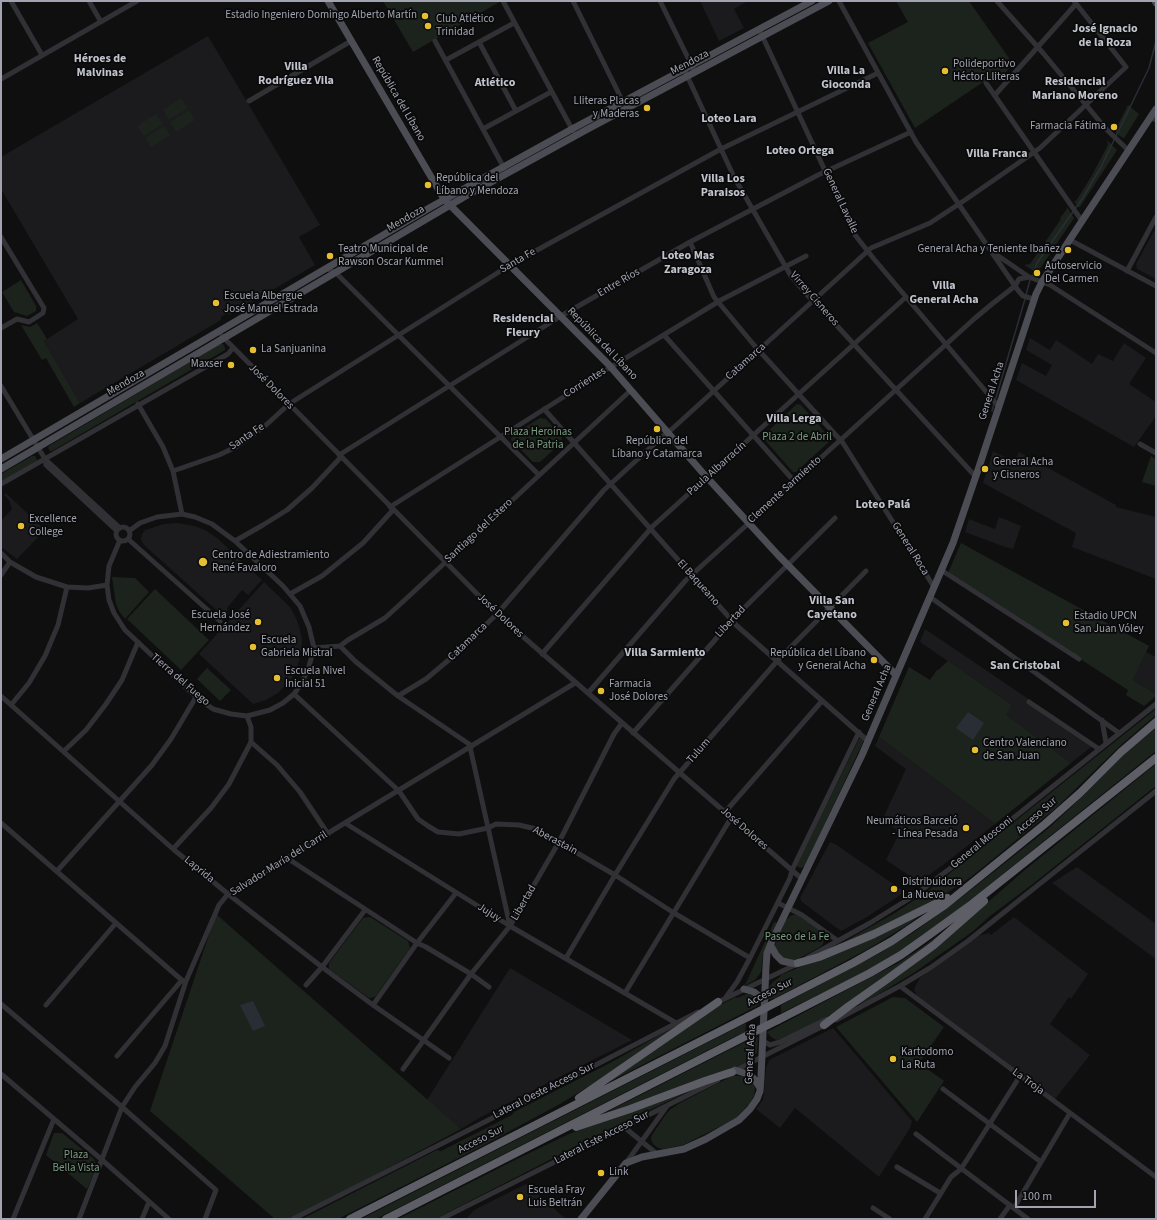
<!DOCTYPE html>
<html>
<head>
<meta charset="utf-8">
<style>
  body { margin:0 }
  #map { position:relative; width:1157px; height:1220px; overflow:hidden; background:#0f0f10; font-family:"Source Sans 3",sans-serif }
  canvas { display:block }
  .frame { position:absolute; inset:0; border:2px solid #a1a4b0; pointer-events:none }
  .scale { position:absolute; left:1015px; top:1190px; width:81px; height:18px; box-sizing:border-box; border:2px solid #a1a4b0; border-top:0; padding-left:5px; font-size:12px; line-height:14px; white-space:nowrap; color:#a1a4b0; -webkit-text-stroke:3px #0a0a0b; paint-order:stroke }
</style>
</head>
<body>
<div id="map">
<canvas width="1157" height="1220"></canvas>
<div class="frame"></div>
<div class="scale">100 m</div>
</div>
<script>
const ctx = document.querySelector('canvas').getContext('2d');
ctx.lineJoin = 'round';
function fill(path, color) { ctx.fillStyle = color; ctx.fill(path, 'evenodd'); }
const shape = rows => new Path2D(rows.map(r => 'M' + r).join(''));
function stroke(path, color, width, dash) { ctx.strokeStyle = color; ctx.lineWidth = width; ctx.lineCap = dash ? 'butt' : 'round'; ctx.setLineDash(dash || []); ctx.stroke(path); }
function drawText(font, color, halo, rows, align = 'center') {
  ctx.font = font + ' "Source Sans 3",sans-serif'; ctx.lineWidth = 3.5; ctx.setLineDash([]); ctx.textBaseline = 'middle'; ctx.strokeStyle = halo; ctx.fillStyle = color; for (const [text, x, y, turn = 0] of rows) {
    ctx.save(); ctx.translate(x, y); ctx.rotate((+turn || 0) * Math.PI / 180); ctx.textAlign = isNaN(turn) ? turn : align; if (halo) ctx.strokeText(text, 0, 0); ctx.fillText(text, 0, 0); ctx.restore();
  }
}
const built = shape([
  [700,1,748,1,734,9,744,28,719,41],
  [208,36,320,225,299,237,315,265,230,315,228,314,226,314,221,317,221,320,80,403,44,341,78,319,1,189,1,157],
  [1154,231,1156,232,1156,279,1137,269,1136,264],
  [1030,338,1050,350,1056,340,1092,364,1098,354,1113,361,1124,343,1146,358,1129,384,1156,402,1156,416,1134,447,1016,380,1022,363,1046,376,1052,365,1026,350],
  [993,451,1014,462,1019,452,1116,505,1116,507,1156,517,1156,579,1072,547,1076,533,983,483],
  [6,493,45,530,17,559,1,547,1,521,12,509,9,500,4,495],
  [999,517,1021,526,1013,549,1005,547,965,532,969,519,995,529],
  [177,523,195,526,207,531,217,538,262,580,248,595,242,590,227,608,228,610,222,615,144,545,141,540,142,534,145,530,164,524],
  [264,582,290,607,296,618,300,629,302,641,301,653,298,665,292,678,286,685,278,693,266,700,253,704,199,654],
  [925,629,1095,744,1071,763,1005,715,1012,705,920,642],
  [1146,652,1156,657,1156,694,1133,680],
  [879,737,995,824,943,865,919,882,886,860,900,832,882,820,906,769,875,746],
  [830,842,835,844,905,892,867,917,841,931,802,902,800,898],
  [1077,867,1156,924,1156,959,1052,883],
  [1014,917,1088,974,1071,999,1069,997,1050,1024,1090,1055,1055,1099,917,997,914,989,920,978,978,936,989,933,991,935],
  [510,968,632,1040,481,1117,461,1129,427,1100],
  [833,1028,912,1121,910,1128,879,1177,795,1108,780,1128,756,1109,763,1100,766,1068,769,1060],
  [526,1184,566,1219,467,1218,474,1210]
]);
const green = shape([
  [383,1,501,1,413,52],
  [896,1,969,1,1013,64,997,82,992,82,989,78,915,128,868,43,908,22],
  [181,98,188,108,169,120,163,110],
  [1128,105,1139,114,1125,137,1123,138,1117,134,1112,128,1117,127],
  [189,110,195,120,176,132,170,122],
  [156,114,163,124,144,136,137,126],
  [164,126,170,135,151,148,145,138],
  [1107,140,1117,150,1080,207,1078,207,1074,201,1076,201,1091,177,1108,145],
  [1067,207,1074,218,1037,273,1024,265,1030,264,1061,219,1060,218,1067,209],
  [21,280,36,306,36,311,27,316,14,312,2,292],
  [37,323,47,339,44,341,80,403,74,407,46,358,42,360,21,325,30,327],
  [220,344,223,344,225,348,225,350,52,451,50,451,48,448,49,446],
  [797,404,801,405,830,438,830,441,796,472,793,472,764,439,764,435],
  [540,418,546,419,562,437,561,443,540,462,533,462,511,440,512,435],
  [32,456,35,456,37,460,36,462,1,483,1,474],
  [1151,456,1156,460,1156,486,1142,482],
  [961,543,1149,646,1133,680,1156,694,1156,696,1144,706,1126,695,1128,690,948,573],
  [112,577,135,578,149,592,125,619,119,611,116,604],
  [155,589,209,640,181,670,127,619],
  [948,661,1012,705,1006,715,1071,763,995,824,879,737,909,667,930,680,937,670,938,670],
  [207,668,231,690,220,701,197,679],
  [1156,709,1156,715,1122,744,1057,807,971,877,948,892,915,912,815,956,842,943,895,913,925,893],
  [1156,728,1156,751,959,909,904,949,869,970,779,1014,781,1013,781,1005,880,953,914,932,962,897,1049,828,1084,795,1124,754],
  [860,737,864,740,805,866,801,868,796,866],
  [1156,764,1156,786,1152,789,1034,883,990,916,972,932,915,972,864,1003,855,1005,980,909,1026,869],
  [216,914,461,1129,292,1219,275,1219,150,1111],
  [792,915,799,915,819,930,823,935,824,939,823,944,820,947,794,961,782,958,777,952,775,946,776,939,784,921],
  [919,916,906,926,868,949,777,997,768,1000,769,987,773,982,781,976,781,975,877,935],
  [370,917,408,941,410,948,375,997,369,998,329,969,329,963,363,918],
  [774,922,777,923,767,944,763,956,761,972,755,980,742,987,746,983],
  [955,923,932,943,837,1011,802,1030,783,1038,777,1040,774,1039,770,1036,767,1032,898,963,921,948],
  [747,994,754,996,758,999,760,1001,759,1005,601,1086,716,1007,736,997,737,998],
  [893,997,905,998,944,1027,919,1063,944,1081,917,1122,836,1027],
  [746,1023,745,1032,742,1034,738,1035,376,1219,361,1219],
  [679,1024,597,1081,560,1104,482,1146,338,1219,302,1219,437,1150,441,1151,512,1115,514,1112,610,1063],
  [758,1037,757,1053,753,1057,745,1062,745,1063,701,1080,605,1113,747,1041],
  [732,1076,740,1076,749,1078,753,1083,755,1088,754,1096,750,1103,736,1118,729,1122,683,1145,663,1149,658,1148,653,1144,651,1139,652,1135,666,1114,671,1109,680,1103],
  [706,1083,600,1134,435,1219,398,1219,515,1160,569,1134],
  [54,1133,62,1133,94,1159,97,1166,87,1189,46,1155]
]);
const water = shape([
  [968,712,984,723,973,740,956,728],
  [253,1001,265,1026,253,1031,240,1005]
]);
const stream = shape([
  [1116,136,1149,68,1156,41],
  [1032,276,1037,263,1082,199,1101,167,1114,140],
  [1026,295,1030,280],
  [995,401,1025,299],
  [992,411,994,404]
]);
const minor = shape([
  [11,1,42,55],
  [89,1,101,22],
  [503,1,573,131],
  [573,1,624,104],
  [660,1,693,68],
  [839,1,916,142,1017,289,1023,296,1034,299],
  [997,1,1043,53,1106,129,1128,150],
  [759,29,855,235,874,259,999,407],
  [435,41,504,168],
  [479,42,516,111],
  [446,60,514,23],
  [684,69,734,177,791,276,808,296,817,304,976,477],
  [1,79,137,1],
  [986,83,1082,221],
  [995,95,1076,4],
  [249,101,351,41],
  [1150,117,1156,120],
  [483,129,551,92],
  [1,237,44,308,43,313,29,322,17,319,1,328],
  [1070,240,1156,286],
  [690,242,714,297,754,345,843,443,934,587],
  [994,253,1029,277,1050,285,1156,353],
  [326,268,336,273,539,475],
  [1127,271,1156,217],
  [664,335,794,481],
  [222,336,497,614,802,879],
  [1,386,45,459,46,465,117,531],
  [138,404,163,447,173,471,182,514],
  [544,409,736,625,868,741],
  [1140,444,1156,453],
  [339,455,561,316,690,242,818,175,911,132],
  [45,459,120,528],
  [173,471,219,455,236,447,265,426,289,404,510,265,721,149,878,73],
  [1,484,228,354,233,348],
  [390,507,606,370,721,300,806,256],
  '116 534a7 7 0 1 1 14 0a7 7 0 1 1-14 0Z',
  [128,539,220,621],
  [120,540,109,566,107,585,109,600,114,613,125,630,196,697,213,709,231,714,247,716,270,710,283,703,294,694,301,684,308,670,314,648,309,627,300,606,283,586,235,541,212,524,195,517,182,514,157,517,140,523,129,531],
  [235,541,263,525,287,510,312,488,341,457],
  [1,553,10,562,36,577,67,587,88,588,107,585],
  [941,570,1079,659],
  [1,575,10,562],
  [290,594,322,576,363,543,393,510],
  [930,597,1119,733],
  [340,646,356,662,398,696,472,746],
  [314,648,340,646,348,640,385,618,408,597,631,390],
  [542,654,653,526,906,297],
  [588,693,686,580,974,319,992,304,1015,286,1019,279,1029,277],
  [294,694,399,791,418,819,428,826,438,832,459,834,488,828,496,824,519,825,536,829,615,875,674,913,750,958],
  [1,696,173,849,228,894,322,967,373,1005,449,1058],
  [398,696,426,679,451,658,497,614,604,490,663,436,672,429,871,248,930,223,965,200,1040,148,1126,67,1074,1],
  [1029,702,1099,749],
  [11,705,29,683,45,656,58,625,67,587],
  [247,716,251,727,251,742,277,765,300,792,328,834],
  [1102,720,1106,743],
  [633,733,736,616,835,518],
  [470,747,510,926],
  [64,751,86,730,106,704,122,680,138,642],
  [725,812,822,701],
  [1,823,184,982,186,981],
  [345,823,510,926,676,1023],
  [173,849,211,808,229,784,251,742],
  [287,858,417,943,426,947,471,974,489,987],
  [57,871,152,765,171,739,196,697],
  [778,903,802,915,838,941],
  [566,958,615,875,674,779,778,660,866,571],
  [807,958,870,923,915,895,952,867,1156,704],
  [306,985,322,967,365,910],
  [900,986,1156,1177],
  [625,993,731,818],
  [726,997,737,982,750,958,790,878,792,870,859,732],
  [716,1003,797,964],
  [1,1004,122,1107,216,1190,205,1219],
  [46,1005,116,923],
  [373,1005,417,943,456,893],
  [836,1020,900,986,930,968,968,941,1156,791],
  [763,1041,770,1045,780,1042,827,1019],
  [117,1056,182,980],
  [403,1069,471,974,510,926,559,842,614,734,622,723],
  [734,1071,827,1024],
  [1,1074,101,1159,169,1219],
  [943,1089,1041,1162],
  [624,1127,657,1154],
  [916,1134,1028,1219],
  [626,1163,667,1106],
  [897,1167,940,1193],
  [873,1208,890,1219],
  [1014,1208,1070,1113],
  [13,1219,54,1119],
  [79,1219,122,1107,135,1087,155,1063,165,1046,186,981,219,905,228,894,575,683],
  [142,1219,149,1202],
  [293,1219,524,1102,698,1012],
  [441,1219,718,1080],
  [925,1219,951,1177,961,1169,1020,1076],
  [1000,1219,1010,1205]
]);
const major = shape([
  [328,1,444,199,609,365,702,472,778,555,896,675],
  [1155,1,1156,3],
  [1,459,431,207,572,129,812,1],
  [1,469,464,197,586,130,829,1],
  [771,943,771,946,776,955,782,961,796,964],
  [744,989,754,992,764,1000],
  [735,1070,750,1075,755,1080,760,1088],
  [581,1219,626,1163,642,1157,684,1149,706,1139,739,1120,750,1109,757,1099,760,1091,761,1077,766,967,767,953,771,943,862,755,953,543,979,467,1036,294,1042,282,1082,221,1156,109]
]);
const highway = shape([
  [798,963,819,957,874,934,947,898],
  [777,1002,853,963,892,941,945,905,1045,824,1080,793,1121,752,1156,722],
  [778,1020,870,973,901,955,925,938,972,904,1156,758],
  [824,1025,849,1006,886,980,934,945,984,901],
  [579,1098,718,1002],
  [576,1127,630,1109,705,1081,732,1072],
  [350,1219,748,1017],
  [386,1219,748,1035]
]);
const highwayBridge = shape([
  [748,1017,777,1002],
  [748,1035,778,1020]
]);
const markers = [
  [425,16,4,"#e6bf31"],
  [428,26,4,"#e6bf31"],
  [945,71,4,"#e6bf31"],
  [647,108,4,"#e6bf31"],
  [1114,127,4,"#e6bf31"],
  [428,185,4,"#e6bf31"],
  [1068,250,4,"#e6bf31"],
  [330,256,4,"#e6bf31"],
  [1037,273,4,"#e6bf31"],
  [216,303,4,"#e6bf31"],
  [253,350,4,"#e6bf31"],
  [231,365,4,"#e6bf31"],
  [657,429,4,"#e6bf31"],
  [985,469,4,"#e6bf31"],
  [21,526,4,"#e6bf31"],
  [203,562,5,"#e6bf31"],
  [258,622,4,"#e6bf31"],
  [1066,623,4,"#e6bf31"],
  [253,647,4,"#e6bf31"],
  [874,660,4,"#e6bf31"],
  [277,678,4,"#e6bf31"],
  [601,691,4,"#e6bf31"],
  [975,750,4,"#e6bf31"],
  [966,828,4,"#e6bf31"],
  [894,889,4,"#e6bf31"],
  [893,1059,4,"#e6bf31"],
  [601,1173,4,"#e6bf31"],
  [520,1197,4,"#e6bf31"]
];
const poiNames = [
  ["Estadio Ingeniero Domingo Alberto Martín",417,16,"right"],
  ["Club Atlético",436,20],
  ["Trinidad",436,33],
  ["Polideportivo",953,65],
  ["Héctor Lliteras",953,78],
  ["Lliteras Placas",639,102,"right"],
  ["y Maderas",639,115,"right"],
  ["Farmacia Fátima",1106,127,"right"],
  ["República del",436,179],
  ["Líbano y Mendoza",436,192],
  ["Teatro Municipal de",338,250],
  ["Rawson Oscar Kummel",338,263],
  ["General Acha y Teniente Ibañez",1060,250,"right"],
  ["Autoservicio",1045,267],
  ["Del Carmen",1045,280],
  ["Escuela Albergue",224,297],
  ["José Manuel Estrada",224,310],
  ["La Sanjuanina",261,350],
  ["Maxser",223,365,"right"],
  ["República del",657,442,"center"],
  ["Líbano y Catamarca",657,455,"center"],
  ["General Acha",993,463],
  ["y Cisneros",993,476],
  ["Excellence",29,520],
  ["College",29,533],
  ["Centro de Adiestramiento",212,556],
  ["René Favaloro",212,569],
  ["Escuela José",250,616,"right"],
  ["Hernández",250,629,"right"],
  ["Estadio UPCN",1074,617],
  ["San Juan Vóley",1074,630],
  ["Escuela",261,641],
  ["Gabriela Mistral",261,654],
  ["República del Líbano",866,654,"right"],
  ["y General Acha",866,667,"right"],
  ["Escuela Nivel",285,672],
  ["Inicial 51",285,685],
  ["Farmacia",609,685],
  ["José Dolores",609,698],
  ["Centro Valenciano",983,744],
  ["de San Juan",983,757],
  ["Neumáticos Barceló",958,822,"right"],
  ["- Línea Pesada",958,835,"right"],
  ["Distribuidora",902,883],
  ["La Nueva",902,896],
  ["Kartodomo",901,1053],
  ["La Ruta",901,1066],
  ["Link",609,1173],
  ["Escuela Fray",528,1191],
  ["Luis Beltrán",528,1204]
];
const streetNames = [
  ["Mendoza",690,63,-28],
  ["República del Líbano",398,99,60],
  ["General Lavalle",840,201,65],
  ["Mendoza",406,219,-30],
  ["Santa Fe",518,261,-30],
  ["Entre Ríos",619,283,-30],
  ["Virrey Cisneros",814,299,49],
  ["República del Líbano",602,344,46],
  ["Catamarca",746,362,-42],
  ["Mendoza",126,383,-30],
  ["Corrientes",585,383,-32],
  ["José Dolores",271,387,45],
  ["General Acha",992,391,-72],
  ["Santa Fe",247,437,-34],
  ["Paula Albarracín",717,469,-42],
  ["Clemente Sarmiento",785,490,-42],
  ["Santiago del Estero",479,531,-43],
  ["General Roca",910,549,58],
  ["El Baqueano",698,583,48],
  ["José Dolores",500,616,43],
  ["Libertad",731,622,-47],
  ["Catamarca",468,642,-44],
  ["Tierra del Fuego",180,680,41],
  ["General Acha",877,693,-67],
  ["Tulum",699,751,-49],
  ["Acceso Sur",1037,816,-41],
  ["José Dolores",744,829,41],
  ["Aberastain",555,841,28],
  ["General Mosconi",982,843,-39],
  ["Salvador María del Carril",279,864,-32],
  ["Laprida",199,870,39],
  ["Libertad",524,903,-60],
  ["Jujuy",489,913,32],
  ["Acceso Sur",770,993,-27],
  ["General Acha",751,1054,-87],
  ["La Troja",1028,1082,36],
  ["Lateral Oeste Acceso Sur",544,1091,-27],
  ["Lateral Este Acceso Sur",602,1138,-27],
  ["Acceso Sur",481,1140,-27]
];
const parkNames = [
  ["Plaza Heroínas",538,433],
  ["de la Patria",538,446],
  ["Plaza 2 de Abril",797,438],
  ["Paseo de la Fe",797,938],
  ["Plaza",76,1156],
  ["Bella Vista",76,1169]
];
const neighbourhoodNames = [
  ["José Ignacio",1105,29],
  ["de la Roza",1105,43],
  ["Héroes de",100,59],
  ["Malvinas",100,73],
  ["Villa",296,67],
  ["Rodríguez Vila",296,81],
  ["Villa La",846,71],
  ["Gioconda",846,85],
  ["Residencial",1075,82],
  ["Mariano Moreno",1075,96],
  ["Atlético",495,83],
  ["Loteo Lara",729,119],
  ["Loteo Ortega",800,151],
  ["Villa Franca",997,154],
  ["Villa Los",723,179],
  ["Paraisos",723,193],
  ["Loteo Mas",688,256],
  ["Zaragoza",688,270],
  ["Villa",944,286],
  ["General Acha",944,300],
  ["Residencial",523,319],
  ["Fleury",523,333],
  ["Villa Lerga",794,419],
  ["Loteo Palá",883,505],
  ["Villa San",832,601],
  ["Cayetano",832,615],
  ["Villa Sarmiento",665,653],
  ["San Cristobal",1025,666]
];
fill(built, '#1b1b1d');
fill(green, '#1c231d');
fill(water, '#292e35');
stroke(stream, '#292e35', 1.5);
stroke(minor, '#303035', 5);
stroke(major, '#4c4d54', 7);
stroke(highway, '#5d5e66', 8);
stroke(highwayBridge, '#5d5e66', 8);
for (const [x, y, r, color] of markers) { const dot = new Path2D(); dot.arc(x, y, r, 0, 2 * Math.PI); ctx.fillStyle = color; ctx.fill(dot); stroke(dot, '#0a0a0b', 1.5); }
drawText('11px', '#a1a4b0', '#0a0a0b', poiNames, 'left');
drawText('11px', '#a1a4b0', '#0a0a0b', streetNames);
drawText('11px', '#799b7f', '#0a0a0b', parkNames);
drawText('bold 12px', '#c1c3cd', '#0a0a0b', neighbourhoodNames);
</script>
</body>
</html>
